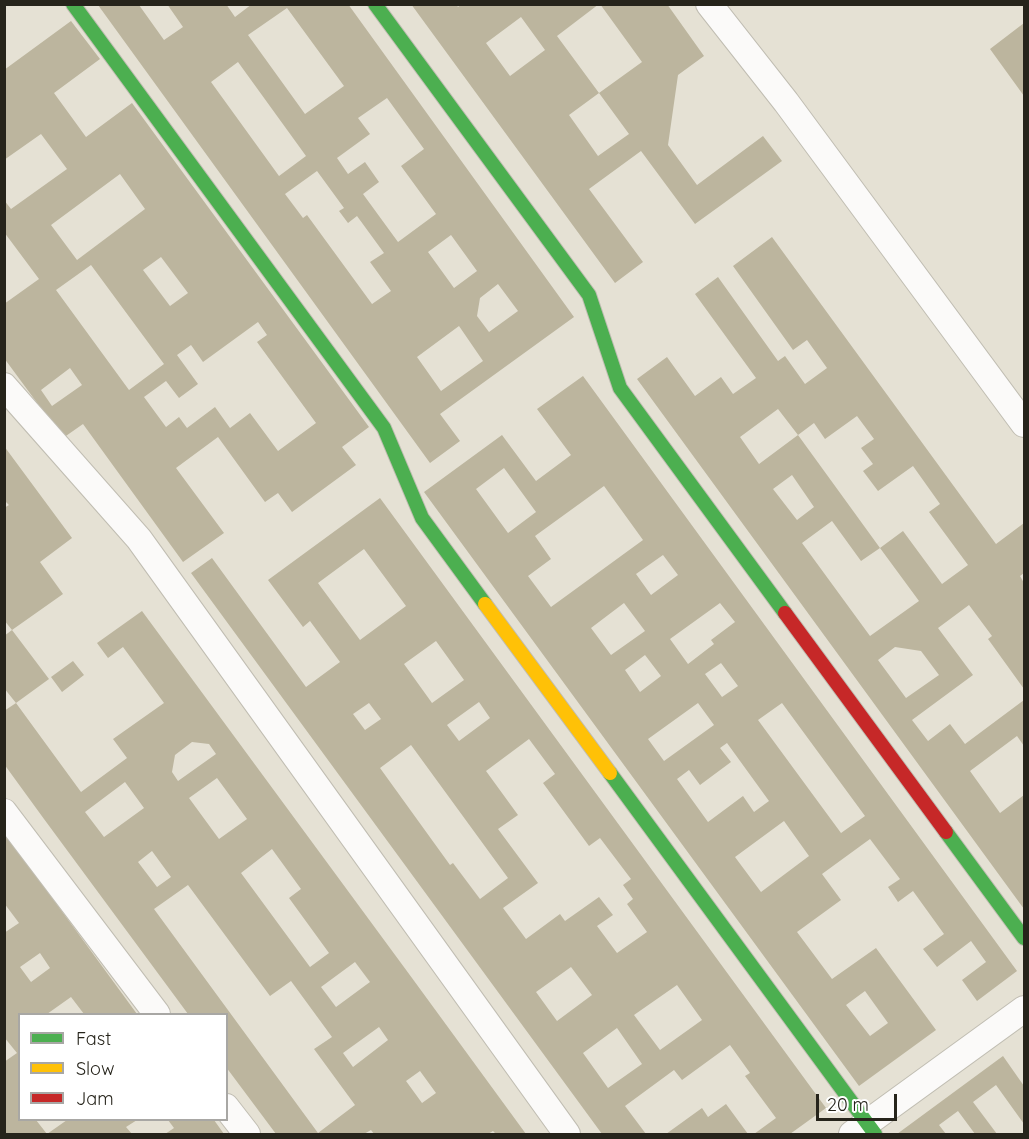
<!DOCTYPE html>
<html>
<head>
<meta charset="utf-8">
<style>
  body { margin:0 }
  #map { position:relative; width:1029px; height:1139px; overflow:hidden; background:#e5e1d4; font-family:Quicksand,sans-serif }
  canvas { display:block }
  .frame { position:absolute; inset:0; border:6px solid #26241b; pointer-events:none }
  .legend { position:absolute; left:18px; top:1013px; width:210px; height:108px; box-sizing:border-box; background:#fff; border:2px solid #a8a7a4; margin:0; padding:8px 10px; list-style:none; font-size:18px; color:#26241b }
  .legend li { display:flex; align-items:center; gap:12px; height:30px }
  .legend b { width:30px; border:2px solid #a8a7a4 }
  .scale { position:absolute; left:816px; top:1094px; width:81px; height:27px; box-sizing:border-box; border:3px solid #26241b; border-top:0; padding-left:8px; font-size:18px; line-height:21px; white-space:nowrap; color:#26241b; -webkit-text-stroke:4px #fff; paint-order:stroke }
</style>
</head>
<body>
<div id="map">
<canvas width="1029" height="1139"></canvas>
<div class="frame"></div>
<ul class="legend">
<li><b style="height:8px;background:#4caf50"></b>Fast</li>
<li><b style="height:8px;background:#ffc107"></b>Slow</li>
<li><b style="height:8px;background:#c62828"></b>Jam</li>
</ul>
<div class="scale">20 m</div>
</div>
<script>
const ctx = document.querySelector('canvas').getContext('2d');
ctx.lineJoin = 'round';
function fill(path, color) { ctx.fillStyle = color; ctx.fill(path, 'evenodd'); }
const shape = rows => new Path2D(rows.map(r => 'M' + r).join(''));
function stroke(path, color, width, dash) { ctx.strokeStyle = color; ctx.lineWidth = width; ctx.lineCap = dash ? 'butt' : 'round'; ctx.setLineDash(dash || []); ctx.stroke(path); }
const building = shape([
  [167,4,226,4,235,17,252,4,348,4,574,317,440,414,460,441,430,463,98,5,139,5,164,40,183,27],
  [287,8,344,86,305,114,248,35],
  [238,62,306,156,279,176,211,82],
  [387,98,424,149,401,166,436,214,398,242,363,194,379,182,365,162,348,174,337,158,370,134,358,118],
  [317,171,344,208,339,211,348,223,357,216,384,253,370,262,391,291,372,304,307,215,303,218,285,194],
  [451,235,477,271,454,288,428,252],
  [498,284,518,311,489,332,477,316,480,298],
  [459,326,483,361,441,391,417,357],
  [411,4,456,4,458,7,461,4,599,4,557,36,599,93,642,62,600,4,667,4,704,56,678,75,668,145,697,185,763,136,782,161,695,224,641,151,589,189,643,262,615,283],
  [521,17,545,50,510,76,486,43],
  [599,93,629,134,598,156,569,115],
  [71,21,100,59,54,93,86,137,132,103,369,427,342,447,356,465,292,512,278,493,265,502,218,437,176,468,224,533,183,562,83,424,63,438,4,358,4,304,39,279,4,232,4,200,11,209,67,169,41,134,4,160,4,70],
  [120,174,145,209,77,260,51,225],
  [161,257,188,293,170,306,143,270],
  [91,265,164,364,129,390,56,290],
  [258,322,267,335,257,342,316,423,278,451,250,413,230,428,215,407,187,428,179,417,166,427,144,397,166,381,179,398,198,384,177,355,191,345,203,362],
  [70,368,82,385,52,406,41,390],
  [1024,23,1024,96,990,49],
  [772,237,996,544,1024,523,1024,573,1020,576,1024,583,1024,689,988,639,992,636,969,605,938,628,973,675,912,720,928,741,950,724,965,744,1024,700,1024,746,1017,736,970,771,1000,813,1024,795,1024,909,637,379,667,357,695,396,721,377,733,394,756,378,695,294,718,277,778,361,785,356,805,384,827,368,807,340,793,350,733,266],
  [778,409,798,435,814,423,825,439,857,416,874,439,861,448,873,464,863,471,878,491,913,466,940,504,929,512,968,565,942,584,903,531,880,548,919,601,870,636,802,543,832,521,861,561,880,548,798,435,759,464,740,437],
  [792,475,814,507,797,520,773,489],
  [895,647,921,651,939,675,906,698,878,660],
  [583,376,1017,971,977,1001,962,980,986,962,971,941,937,967,923,949,944,934,913,891,898,902,888,887,900,879,870,839,822,874,841,900,797,932,832,979,876,948,936,1030,859,1086,424,492,502,435,536,481,571,455,537,409],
  [504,468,536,512,508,533,476,489],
  [604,486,643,540,551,607,528,576,551,559,535,536],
  [663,555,678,575,651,595,636,574],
  [624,603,645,631,611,655,591,628],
  [720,603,735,622,711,640,714,644,688,664,670,639],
  [645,655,661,676,640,692,625,670],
  [721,663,738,686,722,697,705,674],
  [698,703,714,725,664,761,648,739],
  [782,703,865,816,841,833,758,720],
  [727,743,769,801,754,812,743,796,708,822,677,779,689,770,700,785,731,762,720,748],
  [784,821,809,856,761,892,735,857],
  [865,991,888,1023,870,1036,846,1005],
  [4,446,72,538,40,562,63,594,12,630,4,620,4,508,9,505,4,500],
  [380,498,826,1108,790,1134,754,1134,776,1118,745,1076,750,1073,730,1045,682,1080,674,1070,625,1106,646,1134,602,1134,191,573,212,558,306,687,340,662,310,621,303,627,268,580],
  [364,549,406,606,360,640,318,583],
  [436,641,464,680,432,703,404,664],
  [479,702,490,718,459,741,447,725],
  [369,703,381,719,365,730,353,714],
  [529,739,555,774,543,783,589,846,600,838,631,879,623,885,633,899,627,904,647,932,617,953,597,926,613,915,599,897,565,921,560,914,526,939,503,908,538,883,498,829,518,815,486,771],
  [411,745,508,878,480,899,453,863,450,865,380,768],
  [571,967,592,995,557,1021,536,992],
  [677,985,702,1020,660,1050,634,1015],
  [617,1028,642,1064,608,1088,583,1053],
  [142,611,412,978,526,1134,496,1134,493,1131,488,1134,374,1134,371,1130,364,1134,276,1134,226,1067,226,1014,188,1014,44,819,4,764,4,711,16,703,81,792,127,758,113,739,164,703,123,647,108,658,97,643],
  [192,742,209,744,216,754,178,781,172,772,175,755],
  [217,778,247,819,219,839,189,798],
  [125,782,144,808,104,837,85,812],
  [272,849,301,889,289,898,329,953,310,967,241,873],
  [152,851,171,877,157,887,138,862],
  [188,885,270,996,291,981,332,1037,314,1049,355,1105,318,1133,154,909],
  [355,962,370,982,336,1007,321,987],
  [379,1027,388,1040,353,1067,343,1053],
  [420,1071,436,1093,422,1103,406,1081],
  [12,630,49,679,16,703,4,688,4,636],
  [73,661,84,675,62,692,51,677],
  [4,832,137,1014,84,1014,71,997,47,1014,20,1014,20,1120,36,1120,47,1134,67,1120,137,1120,126,1127,132,1134,4,1134,4,1062,17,1053,4,1037,4,933,19,923,4,903],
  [40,953,50,968,31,982,20,967],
  [1003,1056,1024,1086,1024,1124,996,1085,973,1102,997,1134,975,1134,958,1111,939,1125,946,1134,897,1134],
  [726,1104,748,1134,666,1134,702,1108,708,1117],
  [168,1120,214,1120,224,1134,165,1134,174,1128]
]);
const street = shape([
  [709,4,786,102,1024,424],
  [4,386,139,539,567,1134],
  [4,812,157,1014],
  [226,1107,247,1134],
  [852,1134,1024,1009]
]);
const fast = shape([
  [73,4,384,428,422,518,485,604],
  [375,4,589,295,620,388,785,613],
  [610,773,875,1134],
  [946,832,1024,938]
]);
const slow = shape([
  [485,604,610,773]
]);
const jam = shape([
  [785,613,946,832]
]);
fill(building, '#bcb59e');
stroke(street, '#c0bdb2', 28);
stroke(fast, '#c0bdb2', 16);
stroke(slow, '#c0bdb2', 16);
stroke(jam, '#c0bdb2', 16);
stroke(street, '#fbfaf9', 26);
stroke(fast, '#4caf50', 14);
stroke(slow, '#ffc107', 14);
stroke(jam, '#c62828', 14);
</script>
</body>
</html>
